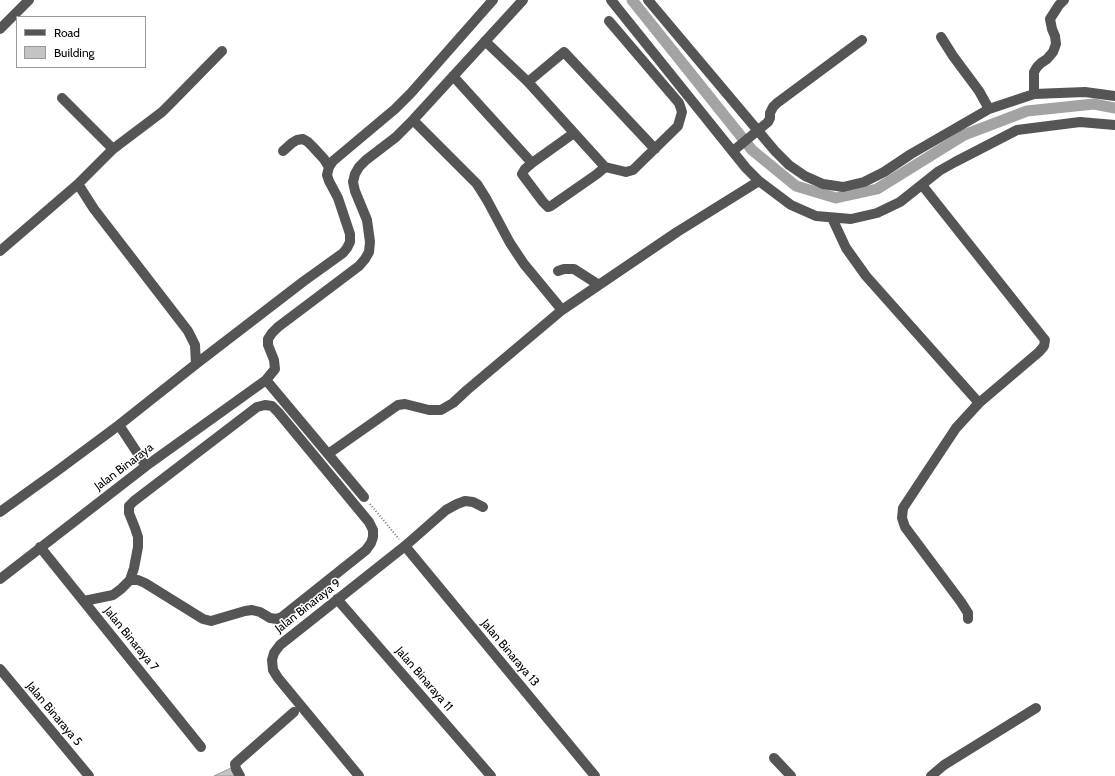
<!DOCTYPE html>
<html>
<head>
<meta charset="utf-8">
<style>
  body { margin:0 }
  #map { position:relative; width:1115px; height:776px; overflow:hidden; background:#fff; font-family:Cabin,sans-serif }
  canvas { display:block }
  .legend { position:absolute; left:16px; top:16px; width:130px; height:52px; box-sizing:border-box; background:#fff; border:1px solid #999; margin:0; padding:5px 7px; list-style:none; font-size:12px; color:#000 }
  .legend li { display:flex; align-items:center; gap:8px; height:20px }
  .legend b { width:20px; border:1px solid #999 }
</style>
</head>
<body>
<div id="map">
<canvas width="1115" height="776"></canvas>
<ul class="legend">
<li><b style="height:5px;background:#555"></b>Road</li>
<li><b style="height:11px;background:#c4c4c4"></b>Building</li>
</ul>
</div>
<script>
const ctx = document.querySelector('canvas').getContext('2d');
ctx.lineJoin = 'round';
const shape = rows => new Path2D(rows.map(r => 'M' + r).join(''));
function stroke(path, color, width, dash) { ctx.strokeStyle = color; ctx.lineWidth = width; ctx.lineCap = dash ? 'butt' : 'round'; ctx.setLineDash(dash || []); ctx.stroke(path); }
function fill(path, color) { ctx.fillStyle = color; ctx.fill(path, 'evenodd'); }
function drawText(font, color, halo, rows, align = 'center') {
  ctx.font = font + ' Cabin,sans-serif'; ctx.lineWidth = 3; ctx.setLineDash([]); ctx.textBaseline = 'middle'; ctx.strokeStyle = halo; ctx.fillStyle = color; for (const [text, x, y, turn = 0] of rows) {
    ctx.save(); ctx.translate(x, y); ctx.rotate((+turn || 0) * Math.PI / 180); ctx.textAlign = isNaN(turn) ? turn : align; if (halo) ctx.strokeText(text, 0, 0); ctx.fillText(text, 0, 0); ctx.restore();
  }
}
const canal = shape([
  [632,0,752,150,796,186,836,198,877,189,964,135,1027,111,1094,104,1115,108]
]);
const building = shape([
  [231,768,235,776,214,776,231,768]
]);
const path = shape([
  [370,504,399,539]
]);
const minor = shape([
  [611,0,746,168,759,181,791,205,816,216,851,219,877,213,900,202,939,171,955,162,1017,130,1080,122,1115,125],
  [648,0,775,151,789,165,805,176,823,184,843,187,864,182,884,172,911,154,989,109,1034,94,1085,92,1115,96],
  [0,29,29,0],
  [941,37,953,56,979,91,989,109],
  [485,41,528,82,605,167,626,172,633,170,678,126,682,112,679,103,609,21],
  [453,76,532,163],
  [528,82,564,52,655,149],
  [1034,94,1034,72,1037,67,1041,63,1047,59,1053,52,1056,44,1055,36,1052,29,1050,19,1059,5,1064,0],
  [62,98,113,149],
  [413,120,477,184,487,200,510,243,524,264,562,310],
  [574,133,532,163,525,169,522,174,543,202,548,207,551,206,597,174,605,167],
  [283,151,292,143,297,140,303,139,308,142,313,147,324,159,329,167],
  [733,151,768,122,770,118,770,113,773,107,777,103,862,40],
  [922,185,1045,340,1044,346,1039,352,979,403,956,428,903,508,902,518,905,527,961,602,968,613,968,619],
  [832,218,846,248,866,276,979,403],
  [0,251,78,184],
  [558,271,564,269,574,269,599,285],
  [196,364,195,345,188,331,94,209,78,184,113,149,162,112,173,101,222,51],
  [266,380,364,497],
  [328,454,398,405,405,404,429,410,441,410,453,403,467,390,562,310,677,232,759,181],
  [146,466,119,425,196,364,304,281,343,253,347,248,350,242,350,234,338,198,329,181,327,175,329,167,333,161,395,109,411,93,493,0],
  [0,512,57,471,119,425],
  [405,546,595,776],
  [40,547,201,747],
  [0,579,146,466,266,380,275,369,274,360,268,345,268,339,272,333,278,327,359,266,365,259,369,252,370,242,367,220,355,191,353,182,355,174,359,167,366,160,396,137,413,120,523,0],
  [337,599,491,776],
  [84,601,113,595,121,589,130,580,138,580,145,583,203,619,211,621,245,611,252,610,260,612,270,618,277,619,282,617,366,550,371,543,373,537,373,530,369,522,278,412,272,406,265,405,257,407,134,501,129,506,129,513,135,528,138,537,138,547,134,568,130,580],
  [0,669,89,776],
  [774,758,791,776],
  [240,776,236,769,235,764,237,762,294,712],
  [359,776,278,678,273,670,272,660,274,653,280,645,405,546,446,510,457,504,465,501,473,502,483,507],
  [931,776,944,765,1036,708]
]);
const streetNames = [
  ["Jalan Binaraya",124,467,-37],
  ["Jalan Binaraya 9",308,606,-38],
  ["Jalan Binaraya 7",131,639,51],
  ["Jalan Binaraya 13",510,653,50],
  ["Jalan Binaraya 11",424,679,49],
  ["Jalan Binaraya 5",54,714,50]
];
stroke(canal, '#a3a3a3', 11);
fill(building, '#c4c4c4');
stroke(building, '#999', 1);
stroke(path, '#777', 2, [1, 2]);
stroke(minor, '#555', 10);
drawText('12px', '#000', '#fff', streetNames);
</script>
</body>
</html>
